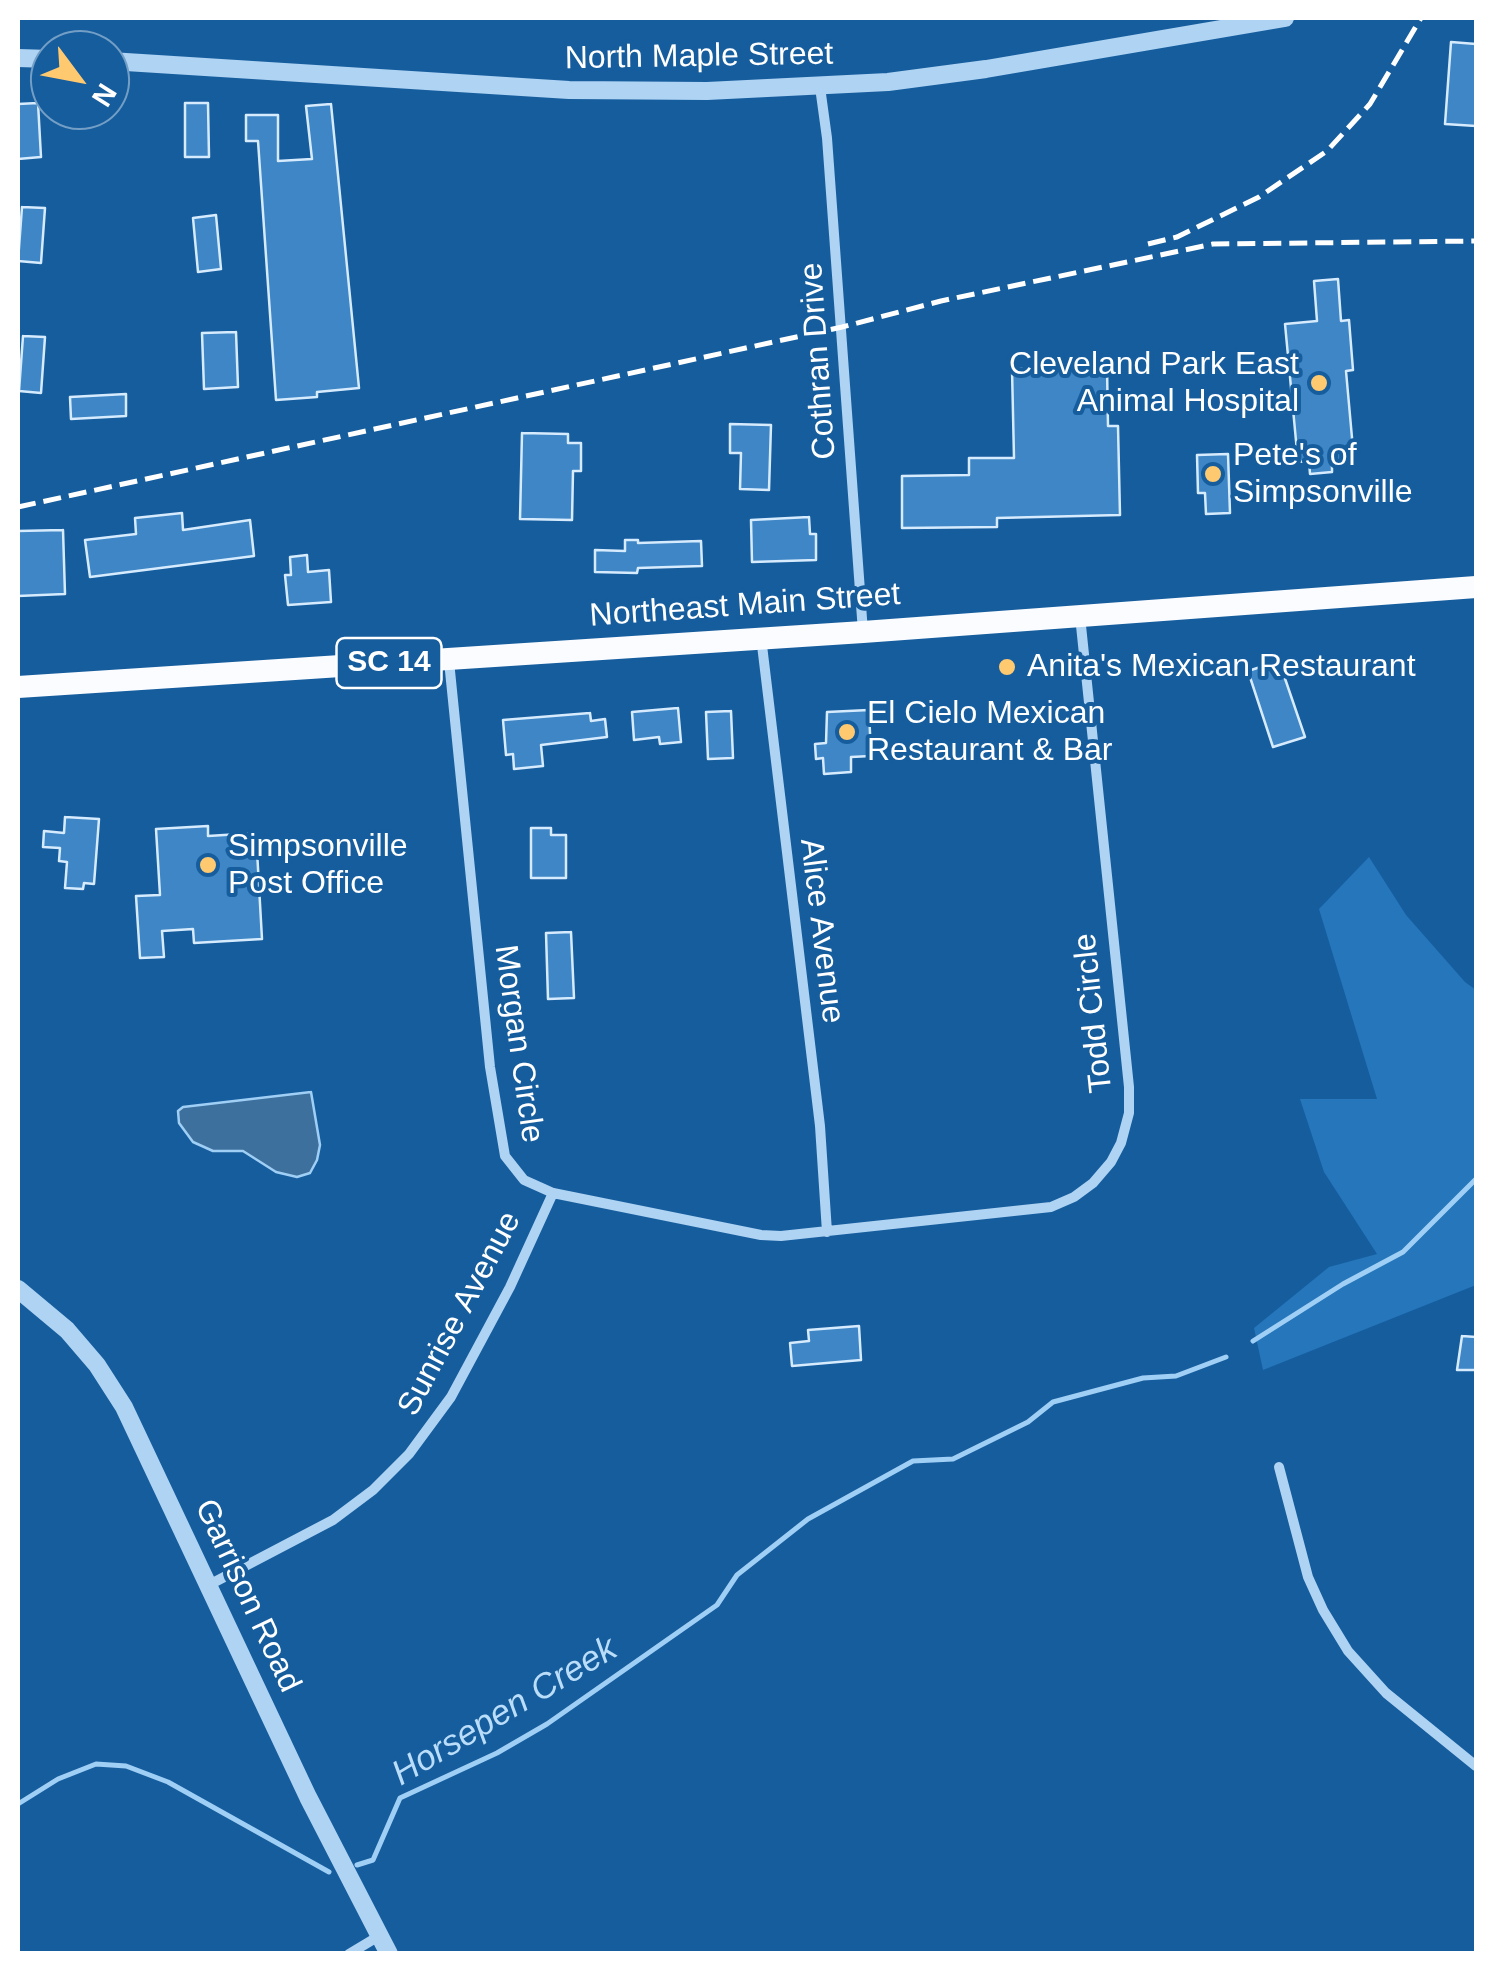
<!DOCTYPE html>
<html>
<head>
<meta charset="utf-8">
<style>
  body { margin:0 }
  #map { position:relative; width:1494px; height:1971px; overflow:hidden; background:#165d9e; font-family:Arial,sans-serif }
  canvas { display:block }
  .frame { position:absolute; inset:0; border:20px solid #fff; pointer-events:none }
  .north { position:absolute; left:30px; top:30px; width:100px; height:100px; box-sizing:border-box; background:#165d9e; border:2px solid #739ec5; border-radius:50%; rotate:122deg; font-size:28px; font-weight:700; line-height:40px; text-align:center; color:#fff }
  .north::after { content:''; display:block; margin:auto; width:35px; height:45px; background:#ffc970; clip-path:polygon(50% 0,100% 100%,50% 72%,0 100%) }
</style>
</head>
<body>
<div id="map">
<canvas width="1494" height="1971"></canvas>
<div class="frame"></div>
<div class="north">N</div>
</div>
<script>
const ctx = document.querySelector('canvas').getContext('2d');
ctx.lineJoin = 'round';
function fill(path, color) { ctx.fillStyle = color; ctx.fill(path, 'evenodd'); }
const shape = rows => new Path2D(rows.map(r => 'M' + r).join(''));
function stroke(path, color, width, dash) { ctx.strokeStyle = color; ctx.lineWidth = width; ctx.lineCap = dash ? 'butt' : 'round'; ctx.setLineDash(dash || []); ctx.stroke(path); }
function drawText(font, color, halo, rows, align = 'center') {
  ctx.font = font + ' Arial,sans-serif'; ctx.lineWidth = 8; ctx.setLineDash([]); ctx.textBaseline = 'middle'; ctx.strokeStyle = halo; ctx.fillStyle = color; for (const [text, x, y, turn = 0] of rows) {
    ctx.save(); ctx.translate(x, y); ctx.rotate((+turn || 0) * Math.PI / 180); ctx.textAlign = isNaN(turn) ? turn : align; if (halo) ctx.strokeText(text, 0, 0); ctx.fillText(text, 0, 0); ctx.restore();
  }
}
const green = shape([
  [1369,857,1406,915,1465,982,1476,990,1476,1285,1263,1370,1254,1328,1329,1267,1377,1254,1324,1172,1300,1099,1377,1099,1319,909]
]);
const water = shape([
  [311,1092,320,1145,317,1160,310,1173,297,1177,276,1172,243,1151,213,1151,193,1142,179,1123,178,1111,183,1107,311,1092]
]);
const stream = shape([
  [1253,1341,1343,1284,1403,1252,1476,1179],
  [18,1804,58,1779,96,1764,126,1766,168,1782,329,1872],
  [357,1865,373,1860,400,1798,497,1753,547,1724,717,1605,737,1575,808,1519,913,1461,953,1459,1028,1422,1053,1402,1143,1378,1176,1376,1226,1357]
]);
const building = shape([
  [1451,42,1476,44,1476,126,1445,124,1451,42],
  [38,103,41,157,18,159,18,104,38,103],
  [185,103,208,103,209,157,185,157,185,103],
  [331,104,359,388,317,392,317,397,276,400,258,141,246,141,246,115,278,115,278,161,312,159,306,106,331,104],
  [22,207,45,208,41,263,18,261,22,207],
  [216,215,221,269,198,272,193,218,216,215],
  [1338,279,1341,321,1349,320,1353,370,1346,371,1354,460,1332,462,1332,472,1310,474,1309,461,1298,462,1285,324,1317,321,1314,281,1338,279],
  [236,332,238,387,204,389,202,333,236,332],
  [23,336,45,337,41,393,19,391,23,336],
  [1107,367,1108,426,1118,426,1120,515,997,518,997,527,902,528,902,476,969,475,969,458,1014,458,1012,369,1107,367],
  [126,394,126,416,71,419,70,397,126,394],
  [730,424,771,425,769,490,740,489,741,453,730,453,730,424],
  [522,433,568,434,568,443,581,443,581,471,573,471,572,520,520,519,522,433],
  [1228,454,1230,513,1206,514,1205,493,1198,493,1197,455,1228,454],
  [182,513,183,530,250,520,254,556,90,577,85,540,136,534,135,518,182,513],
  [809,517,810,534,816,534,816,560,752,562,751,520,809,517],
  [63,530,65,594,18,596,18,531,63,530],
  [625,540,638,540,638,543,701,541,702,566,638,568,637,573,595,572,595,550,625,551,625,540],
  [307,555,308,572,329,570,331,602,288,605,285,575,291,575,290,557,307,555],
  [1279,661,1305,737,1273,747,1248,671,1279,661],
  [678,708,681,742,660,744,659,737,634,740,632,712,678,708],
  [869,710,871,756,851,757,851,772,824,774,823,758,816,759,815,744,826,743,827,712,869,710],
  [731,711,733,758,708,759,706,712,731,711],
  [590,713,591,721,605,719,607,737,541,745,543,766,514,769,513,754,506,755,503,720,590,713],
  [65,817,99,819,94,884,84,883,83,889,65,888,67,862,59,861,60,848,43,847,44,831,64,833,65,817],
  [208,826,208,836,256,833,262,939,194,943,193,929,162,931,164,957,140,958,136,896,160,895,156,829,208,826],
  [531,828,551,828,551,835,566,835,566,878,531,878,531,828],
  [571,932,574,998,548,999,546,933,571,932],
  [859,1326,861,1360,792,1366,790,1343,809,1341,808,1330,859,1326],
  [1462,1336,1476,1337,1476,1370,1457,1370,1462,1336]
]);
const minor = shape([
  [820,87,827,138,863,632],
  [761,637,820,1126,827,1232],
  [449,661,490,1067,505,1156,524,1180,553,1193,761,1235,781,1236,1051,1207,1074,1197,1093,1183,1111,1162,1121,1143,1129,1113,1129,1087,1080,616],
  [1279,1467,1308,1577,1323,1610,1348,1651,1386,1693,1476,1766],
  [207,1586,333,1520,373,1490,409,1454,451,1397,510,1287,553,1193],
  [349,1954,379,1936]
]);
const tertiary = shape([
  [18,58,50,59],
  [110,61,569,90,707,91,888,82,986,69,1285,18],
  [18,1289,67,1330,97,1365,124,1407,308,1797,389,1954]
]);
const primary = shape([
  [18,687,863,632,1476,587]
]);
const rail = shape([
  [1148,244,1177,237,1259,197,1327,151,1370,104,1421,18],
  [18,507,842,327,941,301,1213,244,1476,241]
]);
const markers = [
  [1319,383,10,"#ffc970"],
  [1213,474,10,"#ffc970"],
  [1007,667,10,"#ffc970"],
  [847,732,10,"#ffc970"],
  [208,865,10,"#ffc970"]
];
const shields = [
  [389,663,105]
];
const shieldNames = [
  ["SC 14",389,663]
];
const streetNames = [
  ["North Maple Street",699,57,-1],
  ["Cothran Drive",819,361,-94],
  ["Northeast Main Street",745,606,-4],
  ["Alice Avenue",821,931,83],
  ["Todd Circle",1094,1013,-96],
  ["Morgan Circle",518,1044,82],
  ["Sunrise Avenue",460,1314,-62],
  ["Garrison Road",247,1596,65]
];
const poiNames = [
  ["Cleveland Park East",1299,365,"right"],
  ["Animal Hospital",1299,402,"right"],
  ["Pete's of",1233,456],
  ["Simpsonville",1233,493],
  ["Anita's Mexican Restaurant",1027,667],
  ["El Cielo Mexican",867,714],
  ["Restaurant & Bar",867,751],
  ["Simpsonville",228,847],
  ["Post Office",228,884]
];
const waterNames = [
  ["Horsepen Creek",505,1712,-31]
];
fill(green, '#2576bb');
fill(water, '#3e709e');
stroke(water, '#a0cff6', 2.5);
stroke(stream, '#a0cff6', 5);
fill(building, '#3e86c5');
stroke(building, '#d6ebfd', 2.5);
stroke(minor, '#aed3f3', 10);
stroke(tertiary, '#aed3f3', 18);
stroke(primary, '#fafcff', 22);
stroke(rail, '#fff', 5, [18, 8]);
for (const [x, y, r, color] of markers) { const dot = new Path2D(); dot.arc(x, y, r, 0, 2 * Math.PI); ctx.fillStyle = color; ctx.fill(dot); stroke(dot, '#165d9e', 4); }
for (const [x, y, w] of shields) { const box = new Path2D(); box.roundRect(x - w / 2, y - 25, w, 50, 8); ctx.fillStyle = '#165d9e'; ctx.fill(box); stroke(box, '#fff', 2.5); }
drawText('bold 30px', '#fff', null, shieldNames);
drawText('32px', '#fff', '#165d9e', streetNames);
drawText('32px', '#fff', '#165d9e', poiNames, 'left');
drawText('italic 35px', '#baddf9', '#165d9e', waterNames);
</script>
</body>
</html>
